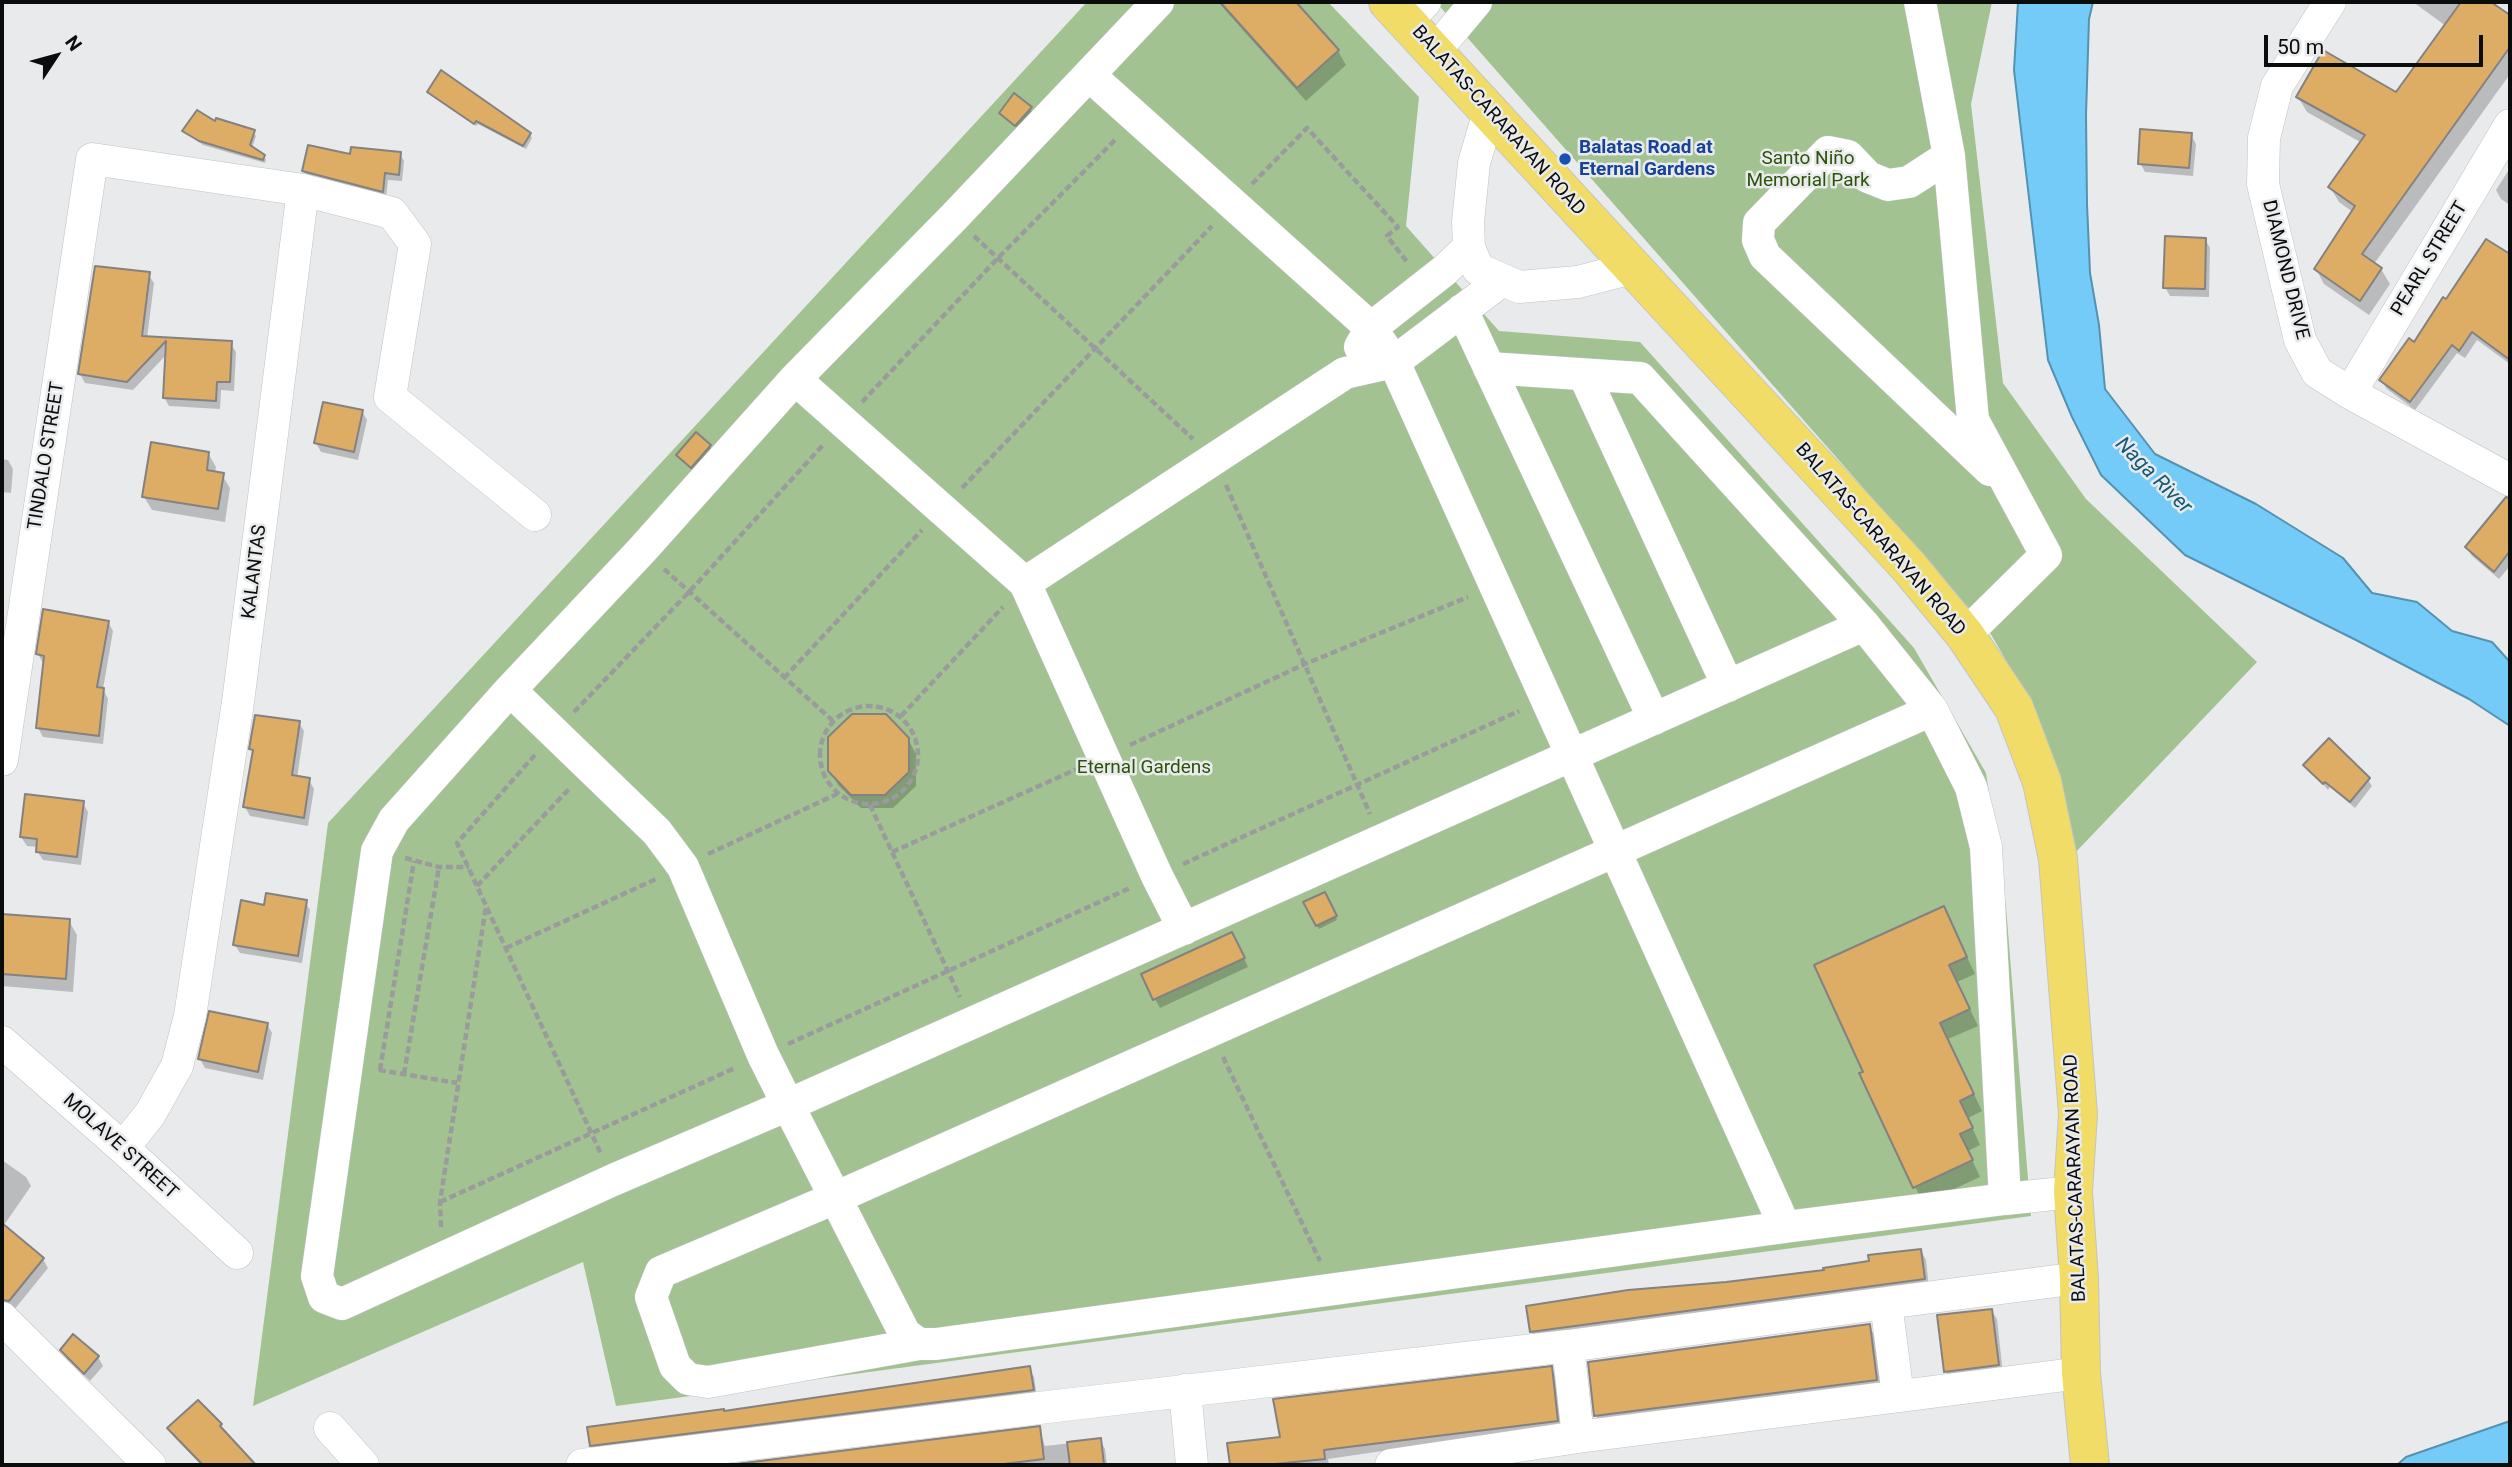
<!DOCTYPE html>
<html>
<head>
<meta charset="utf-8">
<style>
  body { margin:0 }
  #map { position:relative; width:2512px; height:1467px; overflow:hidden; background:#e9eaec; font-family:Roboto,sans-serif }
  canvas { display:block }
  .frame { position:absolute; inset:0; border:4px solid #0b0c0c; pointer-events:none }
  .north { position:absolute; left:21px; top:21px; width:70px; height:70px; -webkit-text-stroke:5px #e9eaec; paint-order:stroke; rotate:54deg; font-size:19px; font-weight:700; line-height:28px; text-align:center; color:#0b0c0c }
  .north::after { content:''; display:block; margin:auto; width:24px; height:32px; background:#0b0c0c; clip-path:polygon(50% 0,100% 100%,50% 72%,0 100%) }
  .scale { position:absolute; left:2264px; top:35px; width:219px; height:32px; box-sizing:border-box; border:4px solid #0b0c0c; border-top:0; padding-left:9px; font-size:21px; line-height:24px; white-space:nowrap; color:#0b0c0c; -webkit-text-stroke:5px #e9eaec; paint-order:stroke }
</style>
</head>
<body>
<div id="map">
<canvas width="2512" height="1467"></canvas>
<div class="frame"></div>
<div class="north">N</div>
<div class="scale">50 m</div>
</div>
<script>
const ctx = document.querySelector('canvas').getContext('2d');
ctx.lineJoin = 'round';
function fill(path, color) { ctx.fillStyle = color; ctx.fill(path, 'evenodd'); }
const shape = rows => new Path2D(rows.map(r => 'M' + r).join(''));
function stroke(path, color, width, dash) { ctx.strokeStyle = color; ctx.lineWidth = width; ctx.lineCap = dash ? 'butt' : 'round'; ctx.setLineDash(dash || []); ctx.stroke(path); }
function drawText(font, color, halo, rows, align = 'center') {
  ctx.font = font + ' Roboto,sans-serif'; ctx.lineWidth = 5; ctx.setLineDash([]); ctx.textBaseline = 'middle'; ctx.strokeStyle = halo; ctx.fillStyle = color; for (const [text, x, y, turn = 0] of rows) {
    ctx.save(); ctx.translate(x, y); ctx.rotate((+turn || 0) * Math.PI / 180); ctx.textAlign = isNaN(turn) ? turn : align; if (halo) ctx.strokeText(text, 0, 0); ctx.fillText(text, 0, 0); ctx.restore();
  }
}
const green = shape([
  [1087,2,1328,2,1419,97,1406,226,1499,331,1640,342,1914,648,1986,773,2006,907,2031,1216,616,1406,583,1262,253,1406,328,823],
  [1436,2,1992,2,1971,104,2003,383,2086,499,2257,662,2074,854,2037,714,1989,631]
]);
const water = shape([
  [2018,2,2093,2,2089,19,2086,115,2087,204,2090,273,2099,325,2105,389,2155,454,2256,504,2343,558,2372,593,2417,602,2452,631,2492,642,2510,662,2510,726,2469,699,2354,639,2185,555,2101,475,2072,417,2048,360,2014,70,2018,2],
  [2510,1421,2510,1465,2397,1465,2406,1457,2510,1421]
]);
const shadow = shape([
  [1218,2,1293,2,1338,51,1346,65,1306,101],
  [2413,2,2488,2,2510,18,2510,74,2374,264,2381,269,2390,284,2369,315,2324,284,2316,269,2353,212,2339,202,2330,187,2362,143,2307,112,2298,97,2397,94,2446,26],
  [429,92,530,134,532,138,526,149,478,124,476,126,431,95],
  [1030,108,1032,112,1018,128,1001,113],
  [215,124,253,132,256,136,252,148,264,156,266,160,265,163,203,145,184,131],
  [2191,135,2196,144,2193,176,2145,172,2140,163],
  [400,154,404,161,402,181,388,180,386,198,308,178,304,171,352,156],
  [2510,168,2510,205,2501,199,2496,190],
  [2205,239,2210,248,2209,297,2170,296,2165,287],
  [2487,241,2510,257,2510,364,2477,340,2465,358,2457,353,2415,410,2387,389,2381,380,2414,344,2447,302],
  [148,274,154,283,147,338,230,343,236,352,234,391,221,390,220,409,169,406,164,397,167,354,133,390,85,383,80,374],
  [362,411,367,420,358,460,321,452,316,443],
  [710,447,712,450,693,471,678,455],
  [208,453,216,467,215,473,222,475,230,488,225,522,152,510,144,497],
  [2,459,8,460,13,469,11,493,2,492],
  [2492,517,2510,533,2510,566,2499,579,2472,556,2467,548],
  [108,622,113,631,103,689,108,699,103,744,43,737,38,728,43,663,38,654],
  [299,723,304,731,297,778,309,780,314,789,308,826,250,816,245,807,254,754,251,749],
  [908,739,916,754,916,786,893,808,861,808,838,785,830,770],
  [2306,765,2368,780,2372,786,2355,808,2330,787,2328,790],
  [83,803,88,812,81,865,43,860,37,851,38,847,27,846,21,837],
  [1324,894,1337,920,1319,929,1306,903],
  [305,902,310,910,302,963,240,953,235,945],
  [2,915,69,921,77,935,73,992,2,986],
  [1952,925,1975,974,1957,982,1978,1026,1948,1039,1982,1111,1968,1118,1980,1145,1968,1151,1980,1177,1924,1203,1915,1187,1865,1073],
  [1237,943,1248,967,1160,1008,1155,999],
  [267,1024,272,1033,263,1080,205,1068,200,1059],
  [2,1160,26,1177,31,1186,2,1228],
  [17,1238,43,1259,48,1268,14,1310,2,1307,2,1257],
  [1921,1251,1926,1260,1929,1288,1536,1340,1531,1331,1726,1284,1826,1272],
  [1991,1310,1997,1319,2003,1374,1951,1380,1946,1371],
  [1869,1326,1874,1334,1881,1389,1601,1425,1596,1416,1590,1363],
  [62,1350,98,1357,103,1366,90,1381,67,1359],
  [1029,1368,1034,1377,1037,1399,597,1454,592,1445,724,1413],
  [1551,1368,1556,1377,1562,1430,1389,1450,1328,1459,1329,1465,1232,1465,1229,1445,1282,1439],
  [1039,1428,1045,1446,1100,1440,1105,1449,1107,1465,743,1465],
  [169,1429,246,1457,250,1465,201,1465,174,1437]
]);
const building = shape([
  [1220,2,1296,2,1339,50,1297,88,1220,2],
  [2461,2,2491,2,2510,15,2510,47,2362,254,2382,268,2360,301,2314,269,2355,206,2328,187,2365,135,2296,97,2323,50,2396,92,2461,2],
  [441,70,531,133,523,146,476,121,474,124,427,92,441,70],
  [1014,93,1032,107,1015,126,999,113,1014,93],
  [197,110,215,121,216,118,255,130,250,145,265,155,263,160,199,141,182,131,197,110],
  [2140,129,2192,133,2189,168,2138,164,2140,129],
  [308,145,350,154,351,147,401,152,399,175,385,173,383,192,302,171,308,145],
  [2165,236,2206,238,2205,289,2163,288,2165,236],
  [2486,239,2510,254,2510,360,2472,332,2459,351,2452,345,2410,402,2379,380,2409,338,2414,342,2443,297,2446,299,2486,239],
  [95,266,150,272,142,336,232,341,230,382,217,382,216,401,163,398,166,341,127,382,78,374,95,266],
  [323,402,363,410,354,452,314,443,323,402],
  [696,432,711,445,691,468,676,455,696,432],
  [151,442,209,452,207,470,224,473,218,509,142,497,151,442],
  [2506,497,2510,498,2510,551,2494,572,2465,547,2506,497],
  [43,609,109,621,97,687,104,688,99,736,36,728,44,656,36,654,43,609],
  [852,714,886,714,909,738,909,772,885,795,851,795,828,771,828,737,852,714],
  [255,715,300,721,292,775,310,778,304,818,243,807,253,750,249,749,255,715],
  [2329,738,2370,778,2350,802,2325,782,2323,784,2303,765,2329,738],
  [25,794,84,801,77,857,36,852,37,839,20,837,25,794],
  [1325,892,1337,916,1316,926,1303,902,1325,892],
  [266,893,307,900,298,956,233,945,241,900,264,905,266,893],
  [1944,906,1967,957,1949,965,1970,1009,1940,1023,1974,1094,1960,1101,1973,1128,1960,1134,1973,1160,1913,1188,1859,1073,1863,1072,1814,965,1944,906],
  [2,914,70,919,66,979,2,974,2,914],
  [1232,932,1245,958,1153,1000,1141,974,1232,932],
  [209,1011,268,1023,258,1072,198,1059,209,1011],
  [2,1223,44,1258,9,1301,2,1300,2,1223],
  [1921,1249,1925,1279,1530,1332,1526,1306,1628,1290,1726,1282,1824,1270,1823,1268,1869,1261,1868,1255,1921,1249],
  [1992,1309,1999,1365,1944,1372,1937,1315,1992,1309],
  [1870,1324,1877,1380,1594,1416,1588,1362,1870,1324],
  [73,1334,99,1356,84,1374,60,1350,73,1334],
  [1030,1366,1034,1390,590,1446,587,1427,724,1409,724,1411,1030,1366],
  [1552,1366,1558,1421,1324,1450,1325,1459,1265,1465,1230,1465,1227,1443,1280,1437,1273,1399,1552,1366],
  [198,1400,222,1424,220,1426,256,1465,203,1465,167,1428,198,1400],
  [1040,1426,1044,1459,996,1465,728,1465,1040,1426],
  [1101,1438,1104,1465,1070,1465,1067,1442,1101,1438]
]);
const path = shape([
  [1252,184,1307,128,1398,227,1387,236,1407,262],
  [974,236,1193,439],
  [862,402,998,258,1116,139],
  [1226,485,1370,814],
  [962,488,1212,226],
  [664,569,832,720],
  [784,678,922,530],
  '820 755a49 49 0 1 1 98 0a49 49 0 1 1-98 0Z',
  [574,712,689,592,823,445],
  [901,716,1003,607],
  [1130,745,1305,664,1468,597],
  [535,755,457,843,601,1154],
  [870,805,960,997],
  [892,852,1077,769],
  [708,854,837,794],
  [405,858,439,867,469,867],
  [1183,864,1519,711],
  [477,886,570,788],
  [506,948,656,879],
  [788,1044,1130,888],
  [1223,1057,1320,1261],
  [379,1070,457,1083],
  [380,1070,414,861],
  [404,1074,439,867],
  [440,1202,735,1068],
  [441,1227,440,1202,486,906]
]);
const minor = shape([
  [1158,2,954,217,795,379,642,550,510,690,394,820,377,851,317,1276,324,1297,342,1304,613,1180,788,1105,1864,625],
  [1920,2,1949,156,1973,420,2046,555,1965,635],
  [2330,2,2277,86,2264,138,2263,184,2300,340,2317,372,2350,393,2510,480],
  [1407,21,1425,2],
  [1435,51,1476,2],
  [1089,75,1371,328,1394,362,1785,1227],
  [1489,112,1474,163,1468,222,1469,247,1478,269,1519,287,1578,282,1632,268],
  [1949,156,1909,182,1888,185,1868,177,1848,156,1828,152,1759,223,1758,240,1765,256,1990,470],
  [1462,310,1654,719],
  [1360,347,1371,328,1445,270,1469,247],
  [1489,368,1640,378,1864,625,1932,710,1971,787,1986,847,2005,1199],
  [1584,375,1728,686],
  [795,379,1025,583,1157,876,1184,929],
  [2350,393,2510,125],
  [1025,583,1345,373,1394,362,1501,281],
  [510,690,657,832,683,867,763,1055,788,1105,905,1334,919,1344,936,1344,1785,1227,2005,1199,2073,1192],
  [2,760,92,159,303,190,392,213,415,244,390,397,535,515],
  [2,1042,123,1148,237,1253],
  [123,1148,150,1114,177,1066,190,1016,238,702,303,190],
  [1886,1303,2079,1278],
  [2,1318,150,1465],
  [919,1344,708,1382,688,1379,675,1366,651,1297,661,1272,835,1198,1932,710],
  [1185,1390,1192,1465],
  [330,1428,363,1465],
  [1578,1437,1568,1346,1886,1303,1898,1396],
  [582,1465,1039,1408,1568,1346],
  [1391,1465,1578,1437,2081,1373]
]);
const major = shape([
  [1388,2,1909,567,1965,635,2014,708,2042,782,2058,859,2078,1114,2073,1192,2079,1278,2081,1373,2090,1465]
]);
const markers = [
  [1565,159,7,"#1a4fb4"]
];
const streetNames = [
  ["BALATAS-CARARAYAN ROAD",1498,121,48],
  ["PEARL STREET",2430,259,-59],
  ["DIAMOND DRIVE",2285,270,76],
  ["TINDALO STREET",47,456,-81],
  ["BALATAS-CARARAYAN ROAD",1880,540,49],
  ["KALANTAS",255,572,-83],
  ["MOLAVE STREET",120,1147,42],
  ["BALATAS-CARARAYAN ROAD",2076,1178,-92]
];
const transitNames = [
  ["Balatas Road at",1579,148],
  ["Eternal Gardens",1579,170]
];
const parkNames = [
  ["Santo Niño",1808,159],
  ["Memorial Park",1808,181],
  ["Eternal Gardens",1144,768]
];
const waterNames = [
  ["Naga River",2153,476,45]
];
fill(green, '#a2c391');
fill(water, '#74cbf8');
stroke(water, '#5492b1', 2);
fill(shadow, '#0003');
fill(building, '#ddac65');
stroke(building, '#838281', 2);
stroke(minor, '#c0c2c3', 33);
stroke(major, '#c4c5c5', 40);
stroke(path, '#9a9b9c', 4.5, [7, 3.5]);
stroke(minor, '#fff', 32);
stroke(major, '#f0dc66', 38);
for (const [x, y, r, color] of markers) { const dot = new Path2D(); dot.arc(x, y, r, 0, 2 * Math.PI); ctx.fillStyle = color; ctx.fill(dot); stroke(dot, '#e9eaec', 2.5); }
drawText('19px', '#0b0c0c', '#e9eaec', streetNames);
drawText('bold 19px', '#164399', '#e9eaec', transitNames, 'left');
drawText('19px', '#2b530a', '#e9eaec', parkNames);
drawText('italic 21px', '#145977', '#e9eaec', waterNames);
</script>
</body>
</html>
